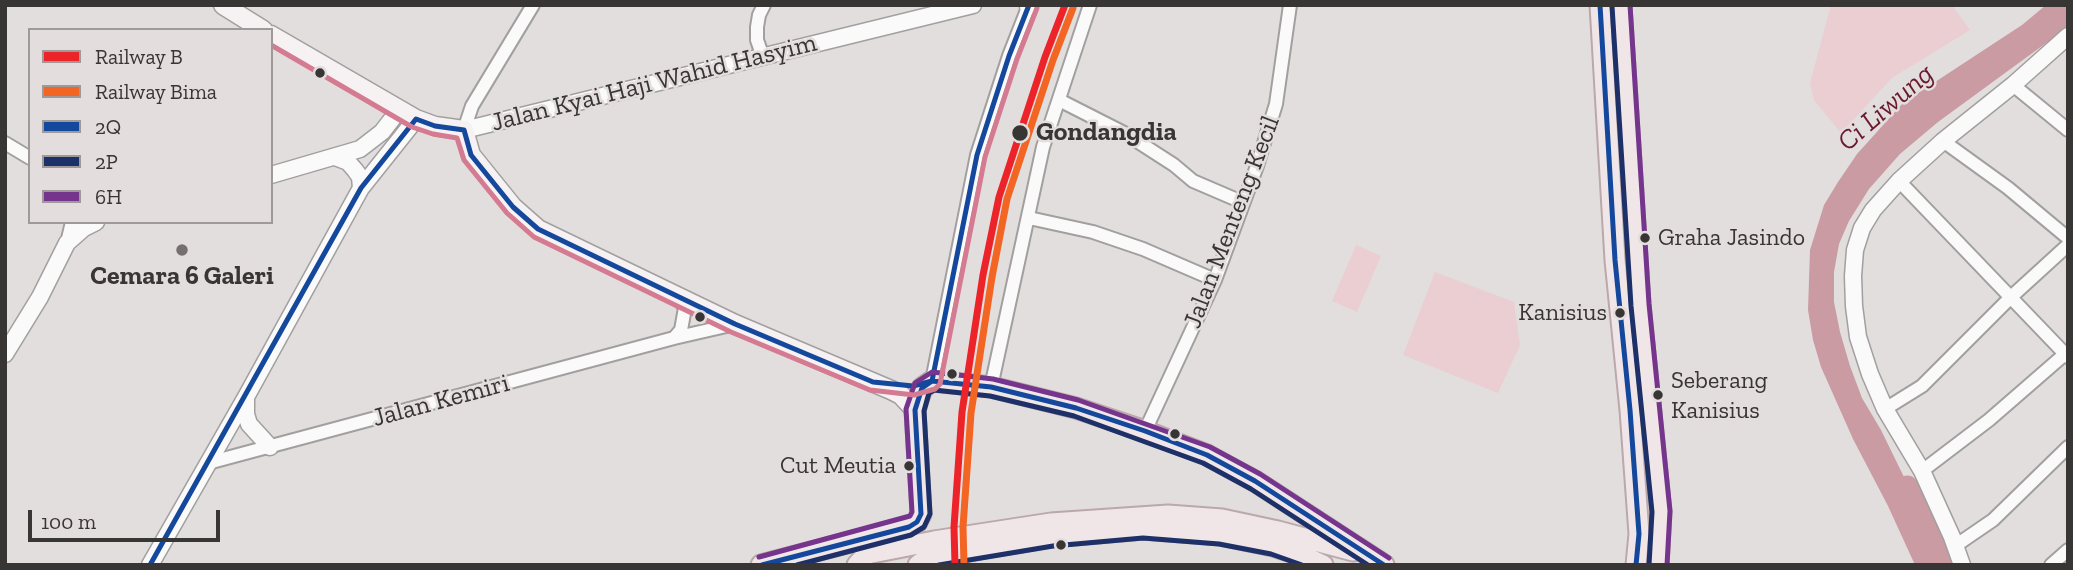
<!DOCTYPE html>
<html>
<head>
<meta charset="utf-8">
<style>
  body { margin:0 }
  #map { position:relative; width:2073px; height:570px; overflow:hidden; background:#e2dede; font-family:"Zilla Slab",serif }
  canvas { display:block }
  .frame { position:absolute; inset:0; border:7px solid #383535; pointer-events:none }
  .legend { position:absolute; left:28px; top:28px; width:245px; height:196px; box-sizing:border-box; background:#e3dddd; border:2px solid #9f9a9a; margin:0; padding:9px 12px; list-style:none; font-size:21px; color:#383535 }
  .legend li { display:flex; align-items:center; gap:14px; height:35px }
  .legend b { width:35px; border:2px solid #9f9a9a }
  .scale { position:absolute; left:28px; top:510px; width:192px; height:32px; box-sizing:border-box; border:4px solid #383535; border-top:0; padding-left:9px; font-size:21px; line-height:24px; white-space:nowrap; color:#383535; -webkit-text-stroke:5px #e3dddd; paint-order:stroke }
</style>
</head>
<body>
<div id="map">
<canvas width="2073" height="570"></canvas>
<div class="frame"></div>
<ul class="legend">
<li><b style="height:9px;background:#ec2329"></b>Railway B</li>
<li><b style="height:9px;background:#f26522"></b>Railway Bima</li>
<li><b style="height:9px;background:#14489c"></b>2Q</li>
<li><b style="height:9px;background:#1d3068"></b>2P</li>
<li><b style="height:9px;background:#75358c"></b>6H</li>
</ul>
<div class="scale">100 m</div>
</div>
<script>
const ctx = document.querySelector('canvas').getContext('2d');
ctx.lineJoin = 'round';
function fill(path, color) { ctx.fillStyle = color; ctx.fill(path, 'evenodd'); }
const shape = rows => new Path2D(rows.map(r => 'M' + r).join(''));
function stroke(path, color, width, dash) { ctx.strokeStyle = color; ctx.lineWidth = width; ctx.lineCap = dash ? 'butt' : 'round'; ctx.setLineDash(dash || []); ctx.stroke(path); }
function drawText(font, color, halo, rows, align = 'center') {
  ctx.font = font + ' "Zilla Slab",serif'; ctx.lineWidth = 5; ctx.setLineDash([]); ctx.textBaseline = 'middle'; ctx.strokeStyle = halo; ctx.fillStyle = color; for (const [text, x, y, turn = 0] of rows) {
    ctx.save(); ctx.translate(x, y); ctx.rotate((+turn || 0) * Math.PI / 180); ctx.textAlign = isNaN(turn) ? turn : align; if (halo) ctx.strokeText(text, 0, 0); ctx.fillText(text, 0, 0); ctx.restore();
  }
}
const green = shape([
  [1831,5,1952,5,1970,30,1892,78,1841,133,1814,100,1810,83],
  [1356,245,1381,256,1357,312,1332,301],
  [1435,272,1514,302,1520,345,1498,393,1403,355]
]);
const water = shape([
  [2046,5,2068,5,2068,27,1938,122,1900,154,1869,189,1849,221,1839,244,1834,272,1834,302,1840,332,1850,366,1862,398,1881,430,1947,565,1915,565,1888,506,1853,439,1821,367,1813,340,1808,310,1810,250,1824,205,1838,182,1857,154,1903,103,2022,25]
]);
const river = shape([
  [1907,487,1943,548,1947,565]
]);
const minor = shape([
  [763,57,757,40,757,27,759,15,764,5],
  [2013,85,2068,130],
  [1059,100,1126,134,1174,165,1193,181,1242,202],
  [464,130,472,106,533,5],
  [1943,141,2008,188,2068,238],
  [5,143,30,158],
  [1899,181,2068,357],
  [1029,218,1093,232,1143,249,1215,280],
  [67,243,72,222],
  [674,338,681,330,685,308,678,297],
  [932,381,977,155,1009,56,1029,5],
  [991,387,1043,147,1090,5],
  [1885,409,1922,386,2011,297,2068,245],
  [1145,431,1215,280,1257,166,1276,104,1290,5],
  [208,463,674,338,735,324],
  [1922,471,1989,420,2065,354],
  [1955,546,1993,520,2068,447],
  [2051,565,2068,550]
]);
const tertiary = shape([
  [1028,5,1028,7],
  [464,130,973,5],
  [335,157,348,162,355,170,360,177,361,188],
  [271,175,360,149,382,132,399,110],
  [5,354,40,297,67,243,84,228,96,222],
  [246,399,246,414,249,424,270,447],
  [150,565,246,397,361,188,416,119],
  [1962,565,1952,537,1922,471,1885,409,1870,374,1858,337,1854,306,1853,276,1855,250,1862,228,1873,210,1899,181,1943,141,2013,85,2068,36]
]);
const secondary = shape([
  [223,5,263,30],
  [271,35,416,119,435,126,464,130,471,155,513,207,538,229,735,324,891,390,901,395,915,410]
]);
const primary = shape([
  [1600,5,1615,260,1630,410,1639,534,1636,565],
  [1621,5,1640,305,1661,512,1658,565],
  [761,565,909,527,917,522,921,514,915,410,922,388,932,381,991,387,1076,408,1145,431,1207,455,1255,481,1384,565],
  [857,565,867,554,934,541,1051,523,1168,515,1222,519,1278,531,1353,551],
  [918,565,925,560,938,556,1052,537,1143,529,1220,535,1273,546,1304,556,1323,565]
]);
const bus1 = shape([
  [1600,5,1615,260,1630,410,1639,534,1636,565],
  [932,381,977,155,1009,56,1029,5],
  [150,565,361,188,416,119,435,126,464,130,471,155,513,207,538,229,735,324,873,382,913,386,932,381,991,387,1076,408,1145,431,1207,455,1255,481,1384,565],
  [762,565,909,527,917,522,921,514,915,410,922,388,932,381]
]);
const bus2 = shape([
  [1612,6,1631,306,1652,512,1649,565],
  [797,565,911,535,924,527,930,514,924,411,929,393,934,390,990,396,1074,416,1203,463,1251,489,1368,565],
  [939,565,1053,546,1143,538,1219,544,1271,554,1302,565]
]);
const bus3 = shape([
  [1630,5,1649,304,1670,511,1667,565],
  [759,557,910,516,912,512,906,409,915,383,932,372,993,379,1078,400,1210,447,1260,474,1389,558]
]);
const bus4 = shape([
  [271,45,412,127,433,134,457,138,464,160,507,213,534,237,731,332,870,390,914,395,935,389,940,384,985,157,1017,59,1037,8]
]);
const rail1 = shape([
  [955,565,954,527,962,412,983,275,999,197,1045,57,1065,5]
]);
const rail2 = shape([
  [964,565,963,527,971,413,992,277,1007,199,1053,60,1073,8]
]);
const markers = [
  [320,73,6,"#383535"],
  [1020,133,9,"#383535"],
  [1645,238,6,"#383535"],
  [182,250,7,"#747070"],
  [1620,313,6,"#383535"],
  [700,317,6,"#383535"],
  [952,374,6,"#383535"],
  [1658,395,6,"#383535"],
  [1175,434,6,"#383535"],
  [909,466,6,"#383535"],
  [1061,545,6,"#383535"]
];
const busNames = [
  ["Graha Jasindo",1658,238],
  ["Kanisius",1607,313,"right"],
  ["Seberang",1671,381],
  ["Kanisius",1671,411],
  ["Cut Meutia",896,466,"right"]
];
const streetNames = [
  ["Jalan Kyai Haji Wahid Hasyim",654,83,-14],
  ["Jalan Menteng Kecil",1232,222,-69],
  ["Jalan Kemiri",441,401,-15]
];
const stopNames = [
  ["Gondangdia",1036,133]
];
const poiNames = [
  ["Cemara 6 Galeri",182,277]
];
const waterNames = [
  ["Ci Liwung",1886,108,-41]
];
fill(green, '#eaced1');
fill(water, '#ca9ba2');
stroke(river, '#ca9ba2', 23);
stroke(minor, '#a29f9f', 16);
stroke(tertiary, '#a29f9f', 19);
stroke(secondary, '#a29f9f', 21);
stroke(primary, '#baa8ab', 23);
stroke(minor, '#fbfafa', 12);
stroke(tertiary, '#fbfafa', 16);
stroke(secondary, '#f6f1f2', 18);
stroke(primary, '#f0e6e8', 19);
stroke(bus1, '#14489c', 5);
stroke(bus2, '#1d3068', 5);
stroke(bus3, '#75358c', 5);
stroke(bus4, '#d47b91', 5);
stroke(rail1, '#ec2329', 7);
stroke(rail2, '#f26522', 7);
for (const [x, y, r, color] of markers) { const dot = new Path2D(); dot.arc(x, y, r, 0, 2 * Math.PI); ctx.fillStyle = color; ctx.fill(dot); stroke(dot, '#e3dddd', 2.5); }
drawText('24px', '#383535', '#e3dddd', busNames, 'left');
drawText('26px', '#383535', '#e3dddd', streetNames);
drawText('bold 26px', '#383535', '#e3dddd', stopNames, 'left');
drawText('bold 26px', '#383535', '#e3dddd', poiNames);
drawText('italic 28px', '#681a2e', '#e3dddd', waterNames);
</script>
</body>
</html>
